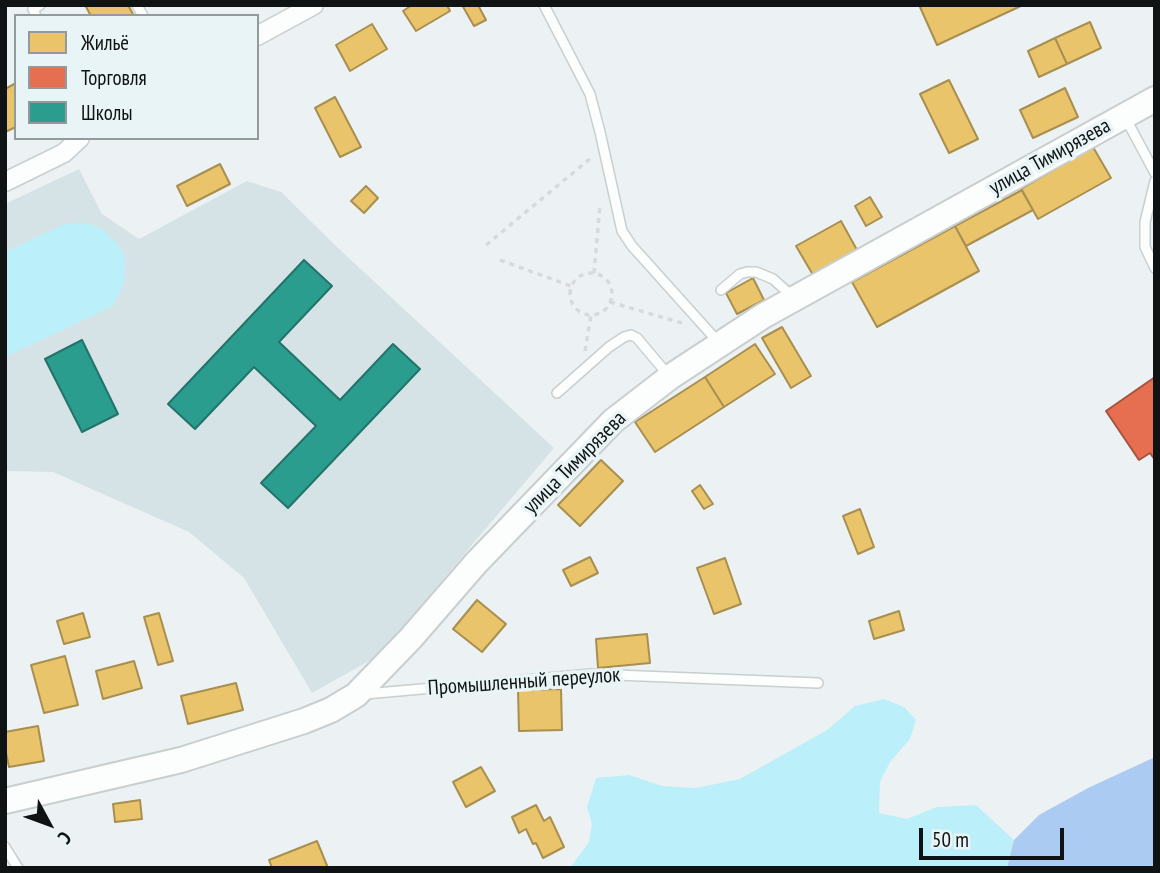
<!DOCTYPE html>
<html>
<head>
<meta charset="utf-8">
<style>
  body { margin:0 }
  #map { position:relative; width:1160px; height:873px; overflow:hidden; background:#ecf2f3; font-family:"PT Sans Narrow",sans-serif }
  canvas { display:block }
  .frame { position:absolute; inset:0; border:7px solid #101314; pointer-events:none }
  .legend { position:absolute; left:14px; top:14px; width:245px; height:126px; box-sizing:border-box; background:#e9f4f6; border:2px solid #929a9c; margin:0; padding:9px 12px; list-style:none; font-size:21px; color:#101314 }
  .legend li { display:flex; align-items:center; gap:14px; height:35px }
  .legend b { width:35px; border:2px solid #929a9c }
  .north { position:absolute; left:14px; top:789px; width:70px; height:70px; -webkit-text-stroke:5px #e9f4f6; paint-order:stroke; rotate:131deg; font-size:19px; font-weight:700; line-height:28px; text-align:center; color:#101314 }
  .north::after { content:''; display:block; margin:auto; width:24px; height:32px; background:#101314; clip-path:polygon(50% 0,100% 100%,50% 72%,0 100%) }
  .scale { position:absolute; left:919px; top:828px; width:145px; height:32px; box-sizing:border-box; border:4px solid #101314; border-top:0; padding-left:9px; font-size:21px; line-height:24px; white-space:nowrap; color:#101314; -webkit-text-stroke:5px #e9f4f6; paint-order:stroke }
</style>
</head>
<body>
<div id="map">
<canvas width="1160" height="873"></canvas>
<div class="frame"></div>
<ul class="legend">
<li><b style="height:19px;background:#e9c46a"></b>Жильё</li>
<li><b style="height:19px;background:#e76f51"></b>Торговля</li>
<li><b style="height:19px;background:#2a9d8f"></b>Школы</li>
</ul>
<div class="north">С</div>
<div class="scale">50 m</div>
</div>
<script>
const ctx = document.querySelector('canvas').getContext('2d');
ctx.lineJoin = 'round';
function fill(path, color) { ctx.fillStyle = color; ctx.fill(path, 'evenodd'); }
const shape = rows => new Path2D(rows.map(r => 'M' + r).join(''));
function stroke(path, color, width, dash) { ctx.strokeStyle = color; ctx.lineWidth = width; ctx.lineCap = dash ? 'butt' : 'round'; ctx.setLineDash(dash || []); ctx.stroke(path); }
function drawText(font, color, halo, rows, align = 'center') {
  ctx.font = font + ' "PT Sans Narrow",sans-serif'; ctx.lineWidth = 7; ctx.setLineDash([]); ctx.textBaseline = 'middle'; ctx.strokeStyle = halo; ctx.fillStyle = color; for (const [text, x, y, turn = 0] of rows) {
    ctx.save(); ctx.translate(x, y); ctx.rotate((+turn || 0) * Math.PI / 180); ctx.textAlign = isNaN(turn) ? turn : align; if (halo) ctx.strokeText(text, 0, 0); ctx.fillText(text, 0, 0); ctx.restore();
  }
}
const built = shape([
  [79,169,102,214,139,239,247,181,281,192,338,248,554,448,378,656,312,693,244,578,189,532,53,472,5,471,5,204]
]);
const green = shape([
  [77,223,90,224,102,229,116,242,122,251,125,258,125,275,123,285,113,306,5,357,5,252,65,224],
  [884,699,904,707,916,720,910,739,890,762,880,782,879,813,907,819,937,807,976,805,1014,840,1007,868,570,868,589,842,592,824,587,807,596,778,629,775,662,786,696,788,740,779,827,730,855,706]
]);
const water = shape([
  [1155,757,1155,868,1007,868,1014,840,1039,815,1088,788]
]);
const homes = shape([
  [85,5,128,5,134,16,91,16,85,5],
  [412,5,447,5,450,11,416,31,403,11,412,5],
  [462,5,478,5,486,20,474,26,462,5],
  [924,5,1023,5,937,45,920,7,924,5],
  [1090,22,1101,48,1067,64,1055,38,1090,22],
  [372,24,387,49,350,71,336,45,372,24],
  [1055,38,1067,64,1039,77,1028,51,1055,38],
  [949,80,978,139,949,153,920,94,949,80],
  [16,83,16,127,5,132,5,89,16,83],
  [1065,88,1078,117,1033,138,1020,110,1065,88],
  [335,97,361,147,340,157,315,108,335,97],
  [1093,147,1111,178,1038,219,1021,189,1093,147],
  [220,164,230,184,187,206,177,186,220,164],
  [366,186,378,198,364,213,351,201,366,186],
  [1022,190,1033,210,966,246,955,226,1022,190],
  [870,197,882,217,866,226,855,206,870,197],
  [841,221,857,250,813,275,796,246,841,221],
  [955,226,979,271,877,327,852,282,955,226],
  [753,278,764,300,737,314,726,293,753,278],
  [782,327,811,376,791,388,762,338,782,327],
  [755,344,775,374,724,407,705,377,755,344],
  [705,377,724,407,655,452,635,422,705,377],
  [601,460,623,481,580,526,558,505,601,460],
  [700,485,713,504,704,509,692,491,700,485],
  [860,509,874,547,858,554,843,516,860,509],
  [590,557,598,573,571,586,563,570,590,557],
  [725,558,741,604,714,614,697,568,725,558],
  [477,600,506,624,482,652,453,629,477,600],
  [899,611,904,630,874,639,869,621,899,611],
  [83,613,90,637,64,644,57,621,83,613],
  [159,613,173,661,158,665,144,617,159,613],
  [647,634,650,663,598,668,596,639,647,634],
  [65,656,78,705,44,713,31,665,65,656],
  [134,661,142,688,103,699,96,671,134,661],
  [236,683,243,710,188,724,181,696,236,683],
  [561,689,562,730,519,731,518,690,561,689],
  [38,726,44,761,9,767,5,748,5,732,38,726],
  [481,767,495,791,466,807,453,782,481,767],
  [140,800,142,819,115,822,113,804,140,800],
  [536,805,544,821,550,817,564,847,543,858,536,843,533,844,526,829,519,833,512,817,536,805],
  [317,841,328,868,272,868,269,860,317,841]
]);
const shops = shape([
  [1155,377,1155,460,1150,453,1139,460,1106,411,1155,377]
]);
const schools = shape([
  [304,260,332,286,279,342,340,400,393,344,420,369,288,508,261,483,316,426,254,367,195,429,168,404,304,260],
  [82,340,118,414,82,432,45,359,82,340]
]);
const path = shape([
  [486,245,591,158],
  [500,260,571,286],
  '570 294a21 21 0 1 1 42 0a21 21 0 1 1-42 0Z',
  [594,273,600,205],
  [610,302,682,323],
  [585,351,591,315]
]);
const service = shape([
  [137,5,143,16],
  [544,5,590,94,600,132,622,231,632,246,720,344],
  [36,16,33,9,40,5],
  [1125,117,1155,173],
  [1155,181,1145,222,1145,247,1155,268],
  [721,290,740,274,747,272,756,272,773,279,793,297],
  [557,393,609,347,624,337,631,335,637,338,669,376],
  [365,694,591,674,818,683],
  [5,847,18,868]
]);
const minor = shape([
  [257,36,314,5],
  [5,182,64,153,80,138]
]);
const secondary = shape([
  [5,801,181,760,304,721,331,710,356,695,411,638,476,563,613,421,670,377,763,316,1155,99]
]);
const streetNames = [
  ["улица Тимирязева",1050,157,-29],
  ["улица Тимирязева",575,463,-45],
  ["Промышленный переулок",524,682,-4]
];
fill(built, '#d6e3e6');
fill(green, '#bbeff9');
fill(water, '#accbf2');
fill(homes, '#e9c46a');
stroke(homes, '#a88f50', 2);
fill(shops, '#e76f51');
stroke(shops, '#a6533f', 2);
fill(schools, '#2a9d8f');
stroke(schools, '#22746a', 2);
stroke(service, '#c9cecf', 12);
stroke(minor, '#c9cecf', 21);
stroke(secondary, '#c9cecf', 28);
stroke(path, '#d8d9da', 3.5, [5, 5]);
stroke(service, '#fcfdfd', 9);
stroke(minor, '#fcfdfd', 18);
stroke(secondary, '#fcfdfd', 24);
drawText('21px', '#101314', '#e9f4f6', streetNames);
</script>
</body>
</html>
